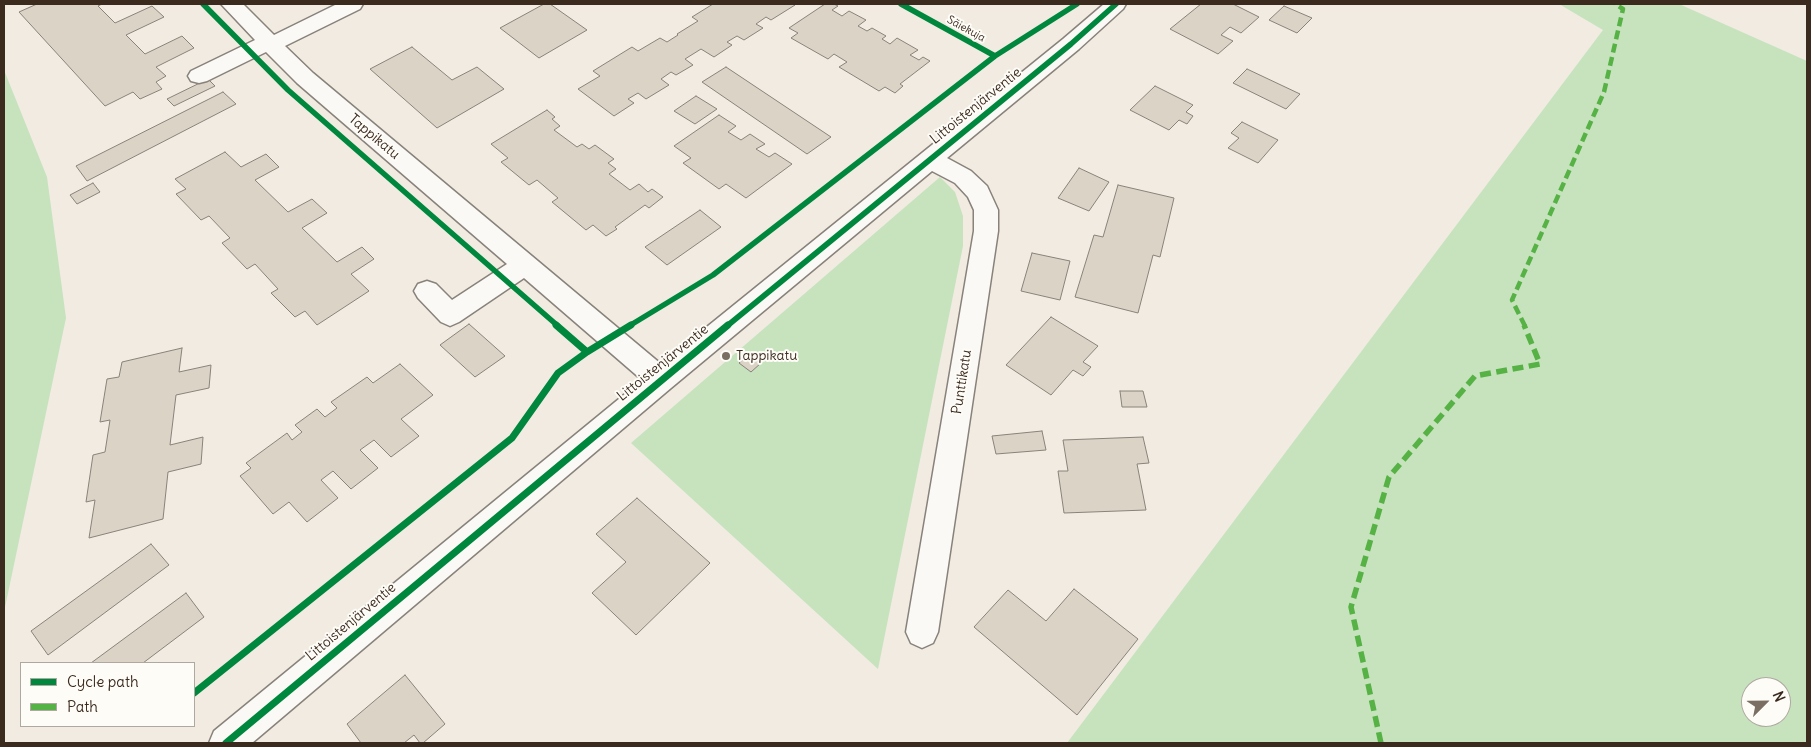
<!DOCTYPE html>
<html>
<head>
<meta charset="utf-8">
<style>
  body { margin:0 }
  #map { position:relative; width:1811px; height:747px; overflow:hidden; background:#f1ebe1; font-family:Delius,sans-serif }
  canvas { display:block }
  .frame { position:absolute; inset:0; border:5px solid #3b2a1e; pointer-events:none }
  .legend { position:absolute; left:20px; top:662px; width:175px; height:65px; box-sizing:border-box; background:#fdfcf7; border:1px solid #afa8a0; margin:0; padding:6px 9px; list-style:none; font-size:15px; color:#3b2a1e }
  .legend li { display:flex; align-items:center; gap:10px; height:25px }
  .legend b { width:25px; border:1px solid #afa8a0 }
  .north { position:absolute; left:1741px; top:677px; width:50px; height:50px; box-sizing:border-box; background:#fdfcf7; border:1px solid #afa8a0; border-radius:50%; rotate:67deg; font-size:14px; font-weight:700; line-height:20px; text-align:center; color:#3b2a1e }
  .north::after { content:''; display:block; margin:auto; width:18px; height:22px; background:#7b6e62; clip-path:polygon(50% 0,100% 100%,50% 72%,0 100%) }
</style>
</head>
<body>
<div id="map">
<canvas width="1811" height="747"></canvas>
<div class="frame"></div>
<ul class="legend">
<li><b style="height:6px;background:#00873e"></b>Cycle path</li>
<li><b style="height:6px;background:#57b245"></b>Path</li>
</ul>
<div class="north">N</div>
</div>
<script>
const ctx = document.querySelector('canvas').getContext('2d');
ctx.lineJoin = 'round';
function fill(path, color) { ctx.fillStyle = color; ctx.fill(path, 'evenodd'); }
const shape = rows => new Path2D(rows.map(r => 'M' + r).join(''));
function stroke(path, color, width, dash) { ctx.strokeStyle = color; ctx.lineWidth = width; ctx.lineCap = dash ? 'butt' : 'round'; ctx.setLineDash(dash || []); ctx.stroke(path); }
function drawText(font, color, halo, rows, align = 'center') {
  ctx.font = font + ' Delius,sans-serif'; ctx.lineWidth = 4; ctx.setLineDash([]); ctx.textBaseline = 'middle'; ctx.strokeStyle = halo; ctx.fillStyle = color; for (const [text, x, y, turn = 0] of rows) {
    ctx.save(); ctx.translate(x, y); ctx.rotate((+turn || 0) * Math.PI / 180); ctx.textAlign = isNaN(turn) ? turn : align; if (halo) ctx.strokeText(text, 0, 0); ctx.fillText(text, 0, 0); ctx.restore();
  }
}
const green = shape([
  [1559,4,1679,4,1807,61,1807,743,1067,743,1603,30],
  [1751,687,1781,687,1781,717,1751,717],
  [4,70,47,177,66,318,4,612],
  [940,177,955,192,963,216,963,246,878,669,631,443]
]);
const building = shape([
  [37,4,102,4,98,6,115,23,152,6,164,17,126,35,145,54,182,36,194,48,156,67,166,76,156,82,162,89,140,99,133,92,105,106,19,12,37,4],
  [544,4,550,4,587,30,539,58,500,28,544,4],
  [713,4,792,4,795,5,771,20,766,17,756,24,763,28,744,40,737,36,727,42,732,45,714,57,701,49,685,59,693,65,676,75,671,72,661,79,669,85,646,99,638,93,628,99,634,103,614,116,578,89,600,76,593,71,632,47,638,51,660,38,667,42,678,35,677,34,698,21,692,17,713,4],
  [825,4,834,4,838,6,832,10,842,16,849,11,866,20,858,26,867,31,872,28,886,36,882,39,890,44,897,38,918,50,910,55,919,60,923,57,930,61,900,84,903,86,895,93,885,87,879,91,839,67,847,62,834,54,828,59,791,38,798,33,789,28,825,4],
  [1201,4,1233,4,1259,17,1241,33,1230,27,1221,35,1233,41,1218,54,1170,29,1201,4],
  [1284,6,1312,18,1297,33,1269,20,1284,6],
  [412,47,452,80,477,67,504,89,437,128,370,69,412,47],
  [726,67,831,137,807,154,702,82,726,67],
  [1247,69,1300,94,1286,109,1233,83,1247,69],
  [208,79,215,86,174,106,167,99,208,79],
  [1155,86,1193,105,1186,112,1193,116,1187,124,1179,120,1169,130,1130,110,1155,86],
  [223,92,236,104,87,181,76,166,223,92],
  [696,96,717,109,695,124,674,111,696,96],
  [547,110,555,117,552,119,560,126,554,130,577,147,582,144,589,149,595,145,614,159,608,163,616,169,609,174,630,190,639,184,648,192,652,189,663,197,649,208,645,205,615,227,617,229,606,236,593,225,586,230,552,202,558,198,537,180,529,185,501,162,508,158,491,144,547,110],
  [719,115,736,126,728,132,741,140,750,134,765,144,756,149,769,157,775,153,792,164,746,198,726,184,719,189,683,163,691,158,674,146,719,115],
  [1242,122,1278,140,1258,163,1228,148,1239,138,1231,133,1242,122],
  [225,152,241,167,266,154,279,167,255,180,288,212,312,199,327,213,302,228,337,262,362,247,374,259,351,274,369,291,317,325,305,311,295,317,271,293,278,289,255,264,247,269,222,243,230,238,209,216,201,220,176,194,186,189,175,179,225,152],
  [1079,168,1109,182,1089,211,1058,198,1079,168],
  [93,183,100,192,77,204,70,195,93,183],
  [1118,185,1174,198,1160,257,1153,255,1138,313,1075,297,1094,235,1103,237,1118,185],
  [700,210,721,227,667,265,645,247,700,210],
  [1032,253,1070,261,1060,300,1021,291,1032,253],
  [1051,317,1098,346,1083,362,1091,367,1083,376,1073,370,1051,395,1006,365,1051,317],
  [469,324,505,356,475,377,440,345,469,324],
  [182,348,179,372,211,365,209,388,176,395,170,445,203,437,201,464,168,472,163,519,89,538,95,500,86,502,93,455,105,452,110,420,100,422,107,379,119,377,122,362,182,348],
  [748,355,761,363,751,372,739,363,748,355],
  [400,364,433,395,401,419,419,436,391,457,374,440,360,450,378,468,351,489,333,471,321,480,338,498,307,522,289,502,273,514,240,476,251,468,246,463,287,433,292,440,302,432,295,425,317,409,325,417,337,408,331,402,367,377,373,383,400,364],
  [1120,391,1143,391,1147,407,1122,407,1120,391],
  [1042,431,1046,450,996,454,992,436,1042,431],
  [1143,437,1149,463,1137,464,1146,510,1064,513,1058,471,1068,471,1063,440,1143,437],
  [637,498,710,563,636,635,592,593,626,562,596,534,637,498],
  [151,544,169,565,48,655,31,631,151,544],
  [1074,589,1138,639,1077,715,974,627,1008,590,1046,621,1074,589],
  [186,593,204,617,143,663,91,663,186,593],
  [405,675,445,724,423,743,420,743,414,735,404,743,361,743,347,724,405,675]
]);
const minor = shape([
  [221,4,243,4,274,35,337,4,363,4,360,9,285,46,313,73,661,364,1063,39,1104,4,1126,4,1123,9,1079,49,947,158,971,171,987,186,998,210,998,231,938,632,933,643,922,648,911,643,906,632,974,231,974,210,968,197,955,183,932,171,671,388,252,743,209,743,214,731,642,380,524,278,459,322,450,326,441,322,418,298,414,291,418,284,427,281,436,284,452,300,507,264,297,83,266,52,207,81,199,83,191,81,188,76,191,71,255,40,221,4]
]);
const quietFar1 = shape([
  [1525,326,1512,300,1604,92,1623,9,1615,4]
]);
const quiet = shape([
  [1381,743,1351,607,1389,477,1475,376,1540,364,1524,325]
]);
const cyclewayFar1 = shape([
  [203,4,288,90,558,326],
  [901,4,995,56],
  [629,326,713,275,995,56,1077,4],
  [727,326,1071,44,1116,4]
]);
const cycleway = shape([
  [556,325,587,352],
  [194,693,512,438,558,373,587,352,631,325],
  [226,743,728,325]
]);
const markers = [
  [726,356,5,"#7b6e62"]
];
const farStreetnames = [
  ["Säiekuja",966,29,29]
];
const streetNames = [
  ["Littoistenjärventie",976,106,-39],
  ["Tappikatu",374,137,40],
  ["Littoistenjärventie",663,363,-39],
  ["Punttikatu",962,382,-81],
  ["Littoistenjärventie",351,622,-40]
];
const poiNames = [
  ["Tappikatu",736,356]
];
fill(green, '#c6e3be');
fill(building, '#dbd3c5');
stroke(building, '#88827b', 1);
stroke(minor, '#88827b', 3);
fill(minor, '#faf9f5');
stroke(quietFar1, '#57b245', 4.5, [9, 4.5]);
stroke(quiet, '#57b245', 5.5, [11, 5.5]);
stroke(cyclewayFar1, '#00873e', 5.5);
stroke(cycleway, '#00873e', 7);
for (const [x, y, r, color] of markers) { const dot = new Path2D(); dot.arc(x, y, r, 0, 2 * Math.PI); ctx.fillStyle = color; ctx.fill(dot); stroke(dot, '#fdfcf7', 2); }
drawText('11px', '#3b2a1e', '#fdfcf7', farStreetnames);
drawText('14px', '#3b2a1e', '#fdfcf7', streetNames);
drawText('14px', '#3b2a1e', '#fdfcf7', poiNames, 'left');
</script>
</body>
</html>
